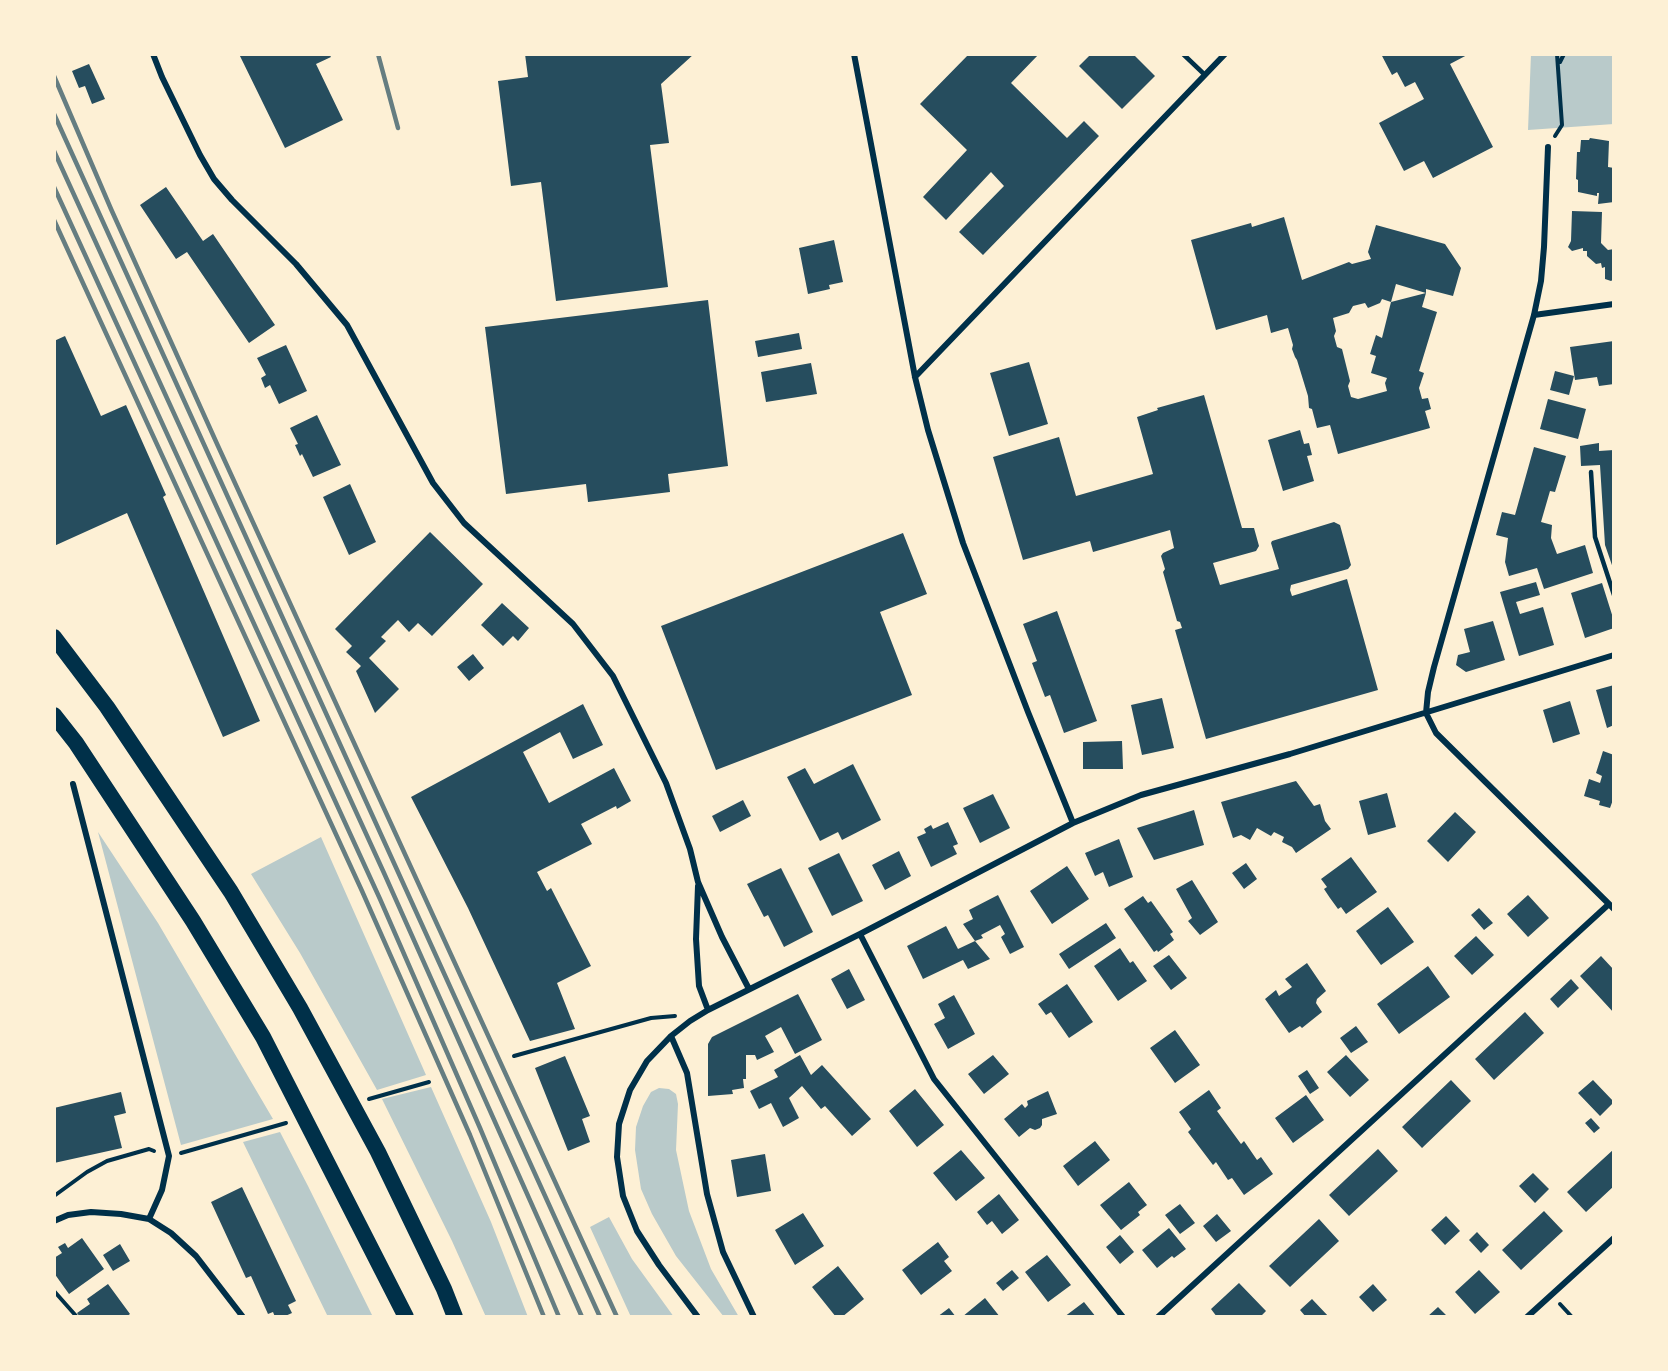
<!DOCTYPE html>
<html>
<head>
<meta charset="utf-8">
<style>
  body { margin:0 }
  #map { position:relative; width:1668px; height:1371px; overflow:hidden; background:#fdf0d5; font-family:"Source Sans 3",sans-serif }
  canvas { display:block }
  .frame { position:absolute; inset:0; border:56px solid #fdf0d5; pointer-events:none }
</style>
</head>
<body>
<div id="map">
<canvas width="1668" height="1371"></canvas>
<div class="frame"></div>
</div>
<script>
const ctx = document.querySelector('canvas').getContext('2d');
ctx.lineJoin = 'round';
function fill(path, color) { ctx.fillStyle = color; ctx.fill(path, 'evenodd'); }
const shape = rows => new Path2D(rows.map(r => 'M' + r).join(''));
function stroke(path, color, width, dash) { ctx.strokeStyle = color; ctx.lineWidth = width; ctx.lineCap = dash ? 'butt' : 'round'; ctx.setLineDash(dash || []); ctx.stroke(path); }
const green = shape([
  [1531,54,1614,54,1614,124,1528,130],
  [98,832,158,923,273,1119,181,1145],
  [321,837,426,1075,377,1090,300,953,251,874],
  [431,1087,491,1222,528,1317,486,1317,452,1241,382,1099],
  [659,1088,669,1089,676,1094,678,1104,676,1150,689,1211,711,1269,739,1317,724,1317,676,1256,652,1214,641,1189,635,1150,636,1127,643,1106,651,1092],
  [280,1132,308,1186,373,1317,328,1317,243,1142],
  [609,1217,632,1259,674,1317,631,1317,590,1227]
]);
const building = shape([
  [239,54,329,54,331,57,316,64,343,120,285,148],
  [525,54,694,54,661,84,669,143,650,145,668,287,556,301,541,182,511,186,498,81,528,77],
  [969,54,1039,54,1011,83,1067,138,1084,121,1099,136,983,255,959,232,1004,186,991,172,946,220,923,197,967,150,920,104],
  [1091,54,1133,54,1155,76,1122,109,1079,66],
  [1381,54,1469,54,1450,64,1493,147,1433,178,1424,161,1404,171,1379,123,1424,99,1415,82,1405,87,1397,72,1392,75],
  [89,64,105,99,92,104,85,86,79,88,72,71],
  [1590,138,1609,141,1608,167,1614,168,1614,202,1598,204,1599,193,1597,193,1597,196,1578,192,1578,180,1576,179,1577,152,1580,152,1581,140,1589,140],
  [166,187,203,241,213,234,275,325,249,343,187,252,176,259,140,205],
  [1572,211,1602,212,1601,243,1608,250,1614,249,1614,279,1611,281,1605,279,1605,267,1602,268,1601,263,1596,264,1587,256,1587,251,1583,251,1583,248,1572,251,1568,247,1571,241],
  [1284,217,1302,280,1349,262,1352,264,1371,259,1368,252,1376,225,1445,244,1461,268,1453,296,1426,289,1426,293,1396,284,1391,302,1382,299,1380,303,1368,308,1365,303,1353,306,1349,313,1333,318,1336,331,1334,336,1337,347,1342,349,1350,381,1348,386,1351,397,1358,399,1387,391,1385,383,1387,378,1371,373,1376,356,1370,354,1376,335,1382,338,1391,302,1426,293,1422,307,1437,312,1419,371,1424,373,1419,388,1422,399,1428,398,1431,409,1425,411,1430,428,1338,454,1330,425,1317,428,1312,409,1309,408,1308,396,1297,360,1295,357,1292,349,1293,345,1288,328,1271,333,1267,315,1216,330,1191,240,1251,223,1252,227],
  [834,240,843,282,829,285,830,289,808,294,799,248],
  [708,300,728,466,668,474,670,492,588,502,586,484,506,494,485,327],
  [799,333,802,349,758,357,755,341],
  [65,336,101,416,126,405,166,495,163,497,260,721,223,737,127,513,54,546,54,341],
  [1614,341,1614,384,1599,386,1597,377,1575,380,1570,347],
  [286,345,307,391,279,404,270,385,265,388,261,378,266,375,257,358],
  [1029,362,1048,424,1009,436,990,373],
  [811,363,817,394,766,402,761,372],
  [1555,371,1574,376,1569,395,1550,390],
  [1204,395,1242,528,1254,528,1259,546,1256,551,1213,563,1220,585,1279,569,1271,543,1272,541,1334,522,1340,525,1351,565,1348,569,1291,585,1290,590,1292,596,1347,579,1378,690,1206,739,1175,630,1182,628,1180,622,1177,621,1163,572,1165,569,1161,556,1163,553,1174,548,1170,530,1093,552,1090,541,1023,560,993,457,1059,437,1076,496,1153,474,1137,417,1158,410,1157,408],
  [1548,399,1586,409,1578,439,1540,429],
  [317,415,341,465,313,477,302,454,300,456,295,445,298,444,290,428],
  [1300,430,1304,444,1309,443,1312,455,1307,456,1314,481,1283,491,1268,440],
  [1599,443,1599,451,1614,450,1614,571,1605,545,1600,465,1581,466,1580,446],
  [1534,447,1566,456,1555,492,1550,491,1541,522,1552,525,1551,538,1557,554,1585,545,1593,573,1544,589,1537,568,1509,576,1505,562,1508,538,1496,535,1502,512,1515,515],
  [350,484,376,542,349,555,323,497],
  [430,532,483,584,432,636,418,623,409,632,398,620,381,637,386,641,369,658,399,689,375,713,356,671,361,666,346,652,352,646,335,629],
  [903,533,927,594,880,612,912,695,716,770,661,626],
  [1536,582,1540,595,1516,602,1520,614,1543,607,1554,645,1519,656,1500,592],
  [1602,583,1614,621,1614,628,1585,638,1571,593],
  [502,603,529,628,518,641,513,636,503,646,481,625],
  [1057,611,1097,721,1064,733,1050,695,1045,697,1032,663,1037,661,1023,624],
  [1493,621,1505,660,1466,672,1456,665,1458,655,1470,652,1464,629],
  [473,654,484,668,469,681,457,667],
  [1614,685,1614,725,1607,728,1596,690],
  [1162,698,1174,748,1142,755,1131,705],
  [1570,701,1580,734,1553,743,1543,710],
  [583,704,603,745,573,759,560,732,523,752,549,803,614,768,631,801,617,809,616,806,581,824,592,844,537,872,547,891,551,888,591,966,557,983,575,1029,530,1041,468,908,411,797],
  [1122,741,1123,769,1083,769,1083,742],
  [1603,751,1614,755,1614,797,1610,808,1599,805,1600,801,1584,796,1589,779,1600,783,1602,776,1596,773],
  [853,764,881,820,842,840,838,832,820,841,787,777,805,768,814,784],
  [1296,781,1314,806,1320,804,1325,821,1331,829,1296,853,1292,847,1282,842,1284,837,1274,832,1271,836,1257,828,1250,840,1241,835,1233,838,1221,802],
  [1387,793,1396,827,1368,835,1359,801],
  [993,794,1010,828,980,843,963,808],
  [743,800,751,816,720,832,712,816],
  [1194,810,1204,845,1154,860,1137,828],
  [1455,812,1476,832,1448,862,1427,841],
  [948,822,958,844,953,846,957,854,931,867,917,837,926,833,924,829,931,825,933,829],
  [1119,839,1133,877,1109,887,1103,872,1095,876,1085,853],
  [899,851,911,876,885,890,872,865],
  [839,853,863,901,832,916,808,868],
  [1351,857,1377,892,1346,914,1341,907,1338,909,1330,898,1324,889,1327,887,1321,879],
  [1246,863,1257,879,1244,889,1232,873],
  [1067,866,1089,899,1052,924,1030,891],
  [781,868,813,932,784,947,768,915,764,917,747,884],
  [1192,880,1218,922,1200,935,1188,921,1192,918,1176,889],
  [998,895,1024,947,1010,954,1001,937,1005,934,1000,925,981,935,983,938,975,941,963,924,973,919,969,910],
  [1528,895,1549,918,1528,937,1507,914],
  [1143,896,1148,903,1151,901,1173,932,1170,934,1174,940,1158,952,1157,950,1154,952,1124,909],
  [1388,907,1414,942,1381,965,1356,931],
  [1479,908,1493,923,1484,930,1471,915],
  [1106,923,1116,938,1069,969,1059,954],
  [946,926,958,949,975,941,990,959,968,969,963,960,923,979,907,946],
  [1476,936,1494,955,1472,975,1454,956],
  [1120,948,1130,963,1133,961,1147,981,1118,1001,1094,966],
  [1169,955,1187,978,1171,990,1153,966],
  [1601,956,1614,970,1614,1013,1580,976],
  [1307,963,1326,991,1317,999,1316,1003,1322,1012,1302,1028,1300,1026,1289,1033,1265,999,1276,990,1279,996,1292,987,1285,979],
  [1428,966,1450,997,1399,1034,1377,1004],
  [849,969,865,1000,847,1009,831,979],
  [1571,979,1579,988,1558,1008,1550,999],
  [1067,984,1093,1022,1069,1038,1051,1012,1046,1015,1038,1004],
  [798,994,822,1040,795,1054,781,1027,765,1036,774,1052,757,1060,755,1055,746,1055,746,1079,743,1079,744,1088,732,1090,733,1094,708,1096,708,1044,712,1037],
  [954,995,975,1034,948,1049,934,1024,945,1018,938,1004],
  [1525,1012,1544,1033,1494,1080,1475,1059],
  [1356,1026,1368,1042,1351,1053,1340,1038],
  [1175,1030,1200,1065,1175,1083,1150,1048],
  [800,1055,811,1075,822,1065,871,1119,852,1136,825,1106,821,1109,802,1086,789,1098,799,1118,783,1127,771,1103,759,1109,750,1091,778,1077,774,1070],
  [993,1055,1009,1074,984,1094,968,1074],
  [1346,1055,1369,1080,1350,1097,1327,1072],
  [565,1056,590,1116,582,1119,590,1142,568,1151,535,1068],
  [1307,1070,1319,1088,1310,1094,1298,1076],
  [1451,1080,1471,1101,1422,1148,1402,1127],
  [1593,1080,1614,1102,1600,1116,1578,1093],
  [915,1089,944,1125,917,1147,889,1111],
  [1209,1090,1221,1108,1217,1111,1241,1144,1244,1141,1257,1160,1261,1157,1273,1174,1244,1195,1232,1178,1228,1180,1216,1162,1213,1165,1188,1132,1191,1129,1179,1112],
  [1048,1091,1057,1114,1042,1119,1042,1125,1040,1128,1035,1130,1030,1128,1019,1137,1004,1119,1022,1104,1025,1108,1028,1105,1027,1101],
  [121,1092,126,1113,114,1116,122,1148,54,1163,54,1108],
  [1306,1095,1324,1120,1293,1143,1275,1118],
  [1591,1118,1600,1128,1594,1133,1585,1123],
  [1095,1141,1110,1160,1078,1186,1063,1166],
  [1378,1149,1398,1171,1349,1216,1329,1195],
  [1614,1149,1614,1186,1586,1212,1567,1192],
  [961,1150,985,1178,956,1201,933,1173],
  [765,1154,771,1191,737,1197,731,1160],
  [1533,1173,1549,1189,1535,1203,1519,1186],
  [1129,1182,1147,1205,1138,1212,1140,1215,1121,1230,1100,1205],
  [242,1187,296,1301,288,1305,292,1313,283,1317,275,1317,273,1312,268,1314,251,1276,246,1278,211,1202],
  [999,1194,1019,1220,1002,1234,992,1221,987,1225,977,1212],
  [1180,1204,1195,1223,1180,1234,1165,1215],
  [1544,1211,1563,1231,1521,1270,1502,1250],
  [803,1213,824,1246,795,1265,775,1230],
  [1217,1214,1231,1231,1216,1242,1203,1226],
  [1446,1216,1460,1231,1445,1245,1431,1230],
  [1319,1219,1339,1241,1290,1287,1269,1266],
  [1169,1228,1186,1249,1174,1258,1172,1256,1157,1268,1142,1250],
  [1477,1232,1489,1245,1481,1253,1469,1240],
  [1120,1235,1134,1252,1120,1264,1106,1247],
  [82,1238,104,1269,69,1294,54,1273,54,1258,62,1253,58,1247,65,1243,68,1248],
  [938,1242,949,1257,944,1261,952,1271,921,1295,902,1270],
  [120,1244,130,1261,113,1271,103,1255],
  [1047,1255,1071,1285,1048,1302,1025,1272],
  [838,1266,864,1299,842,1317,836,1317,812,1287],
  [1012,1270,1019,1278,1003,1291,996,1283],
  [1479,1270,1500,1292,1475,1314,1455,1292],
  [1239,1283,1266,1311,1260,1317,1217,1317,1211,1309],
  [108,1284,130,1314,126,1317,80,1317,77,1313,90,1304,87,1299],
  [1373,1284,1387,1300,1373,1312,1359,1297],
  [985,1298,1000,1317,962,1317],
  [1312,1299,1329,1317,1306,1317,1300,1310],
  [1084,1302,1096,1317,1064,1317],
  [1438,1307,1448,1317,1427,1317],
  [949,1308,956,1317,937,1317]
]);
const path = shape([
  [1560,62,1564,54],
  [1555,136,1562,125,1557,54],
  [514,1056,651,1018,675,1016],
  [369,1099,429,1082],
  [181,1153,286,1123],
  [54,1196,87,1172,107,1161,149,1149,154,1151],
  [54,1291,77,1317],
  [1560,1304,1572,1317]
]);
const service = shape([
  [1183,54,1205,75],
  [1591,472,1595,537,1614,595]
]);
const minor = shape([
  [153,54,162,77,200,155,214,179,232,200,296,264,347,325,433,483,464,523,573,624,613,676,666,783,690,849,698,882,722,937,749,989],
  [854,54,915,377,928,430,963,543,1028,712,1073,823],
  [1548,147,1544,247,1541,281,1534,315,1434,667,1428,692,1426,713,1436,733,1614,909],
  [1534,315,1614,304],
  [915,377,1225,54],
  [73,784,169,1156,162,1190,149,1219],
  [698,886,696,939,699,986,708,1010],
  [860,934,934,1079,1123,1317],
  [671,1036,687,1073,707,1194,723,1252,754,1317],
  [54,1221,68,1215,91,1212,121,1214,149,1219,171,1233,196,1256,243,1317],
  [698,1317,659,1265,637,1231,623,1196,617,1157,619,1124,630,1090,647,1061,671,1036,690,1021,708,1010,860,934,1073,823,1141,795,1290,754,1614,655],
  [1158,1317,1609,904],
  [1527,1317,1614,1238]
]);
const trunk = shape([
  [54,637,107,707,231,892,300,1008,378,1152,444,1289,455,1317],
  [54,715,76,743,193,921,263,1037,406,1317]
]);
const rail = shape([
  [378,54,398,128],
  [54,76,111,209,218,446,617,1317],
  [54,114,600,1317],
  [54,151,384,873,582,1317],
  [54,187,380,899,480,1128,559,1317],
  [54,220,362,891,470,1135,544,1317]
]);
fill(green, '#b9caca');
fill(building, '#264d5e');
stroke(path, '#003049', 4);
stroke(service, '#003049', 4.5);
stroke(minor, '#003049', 6);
stroke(trunk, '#003049', 16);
stroke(rail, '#657d81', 4.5);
</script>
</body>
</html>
